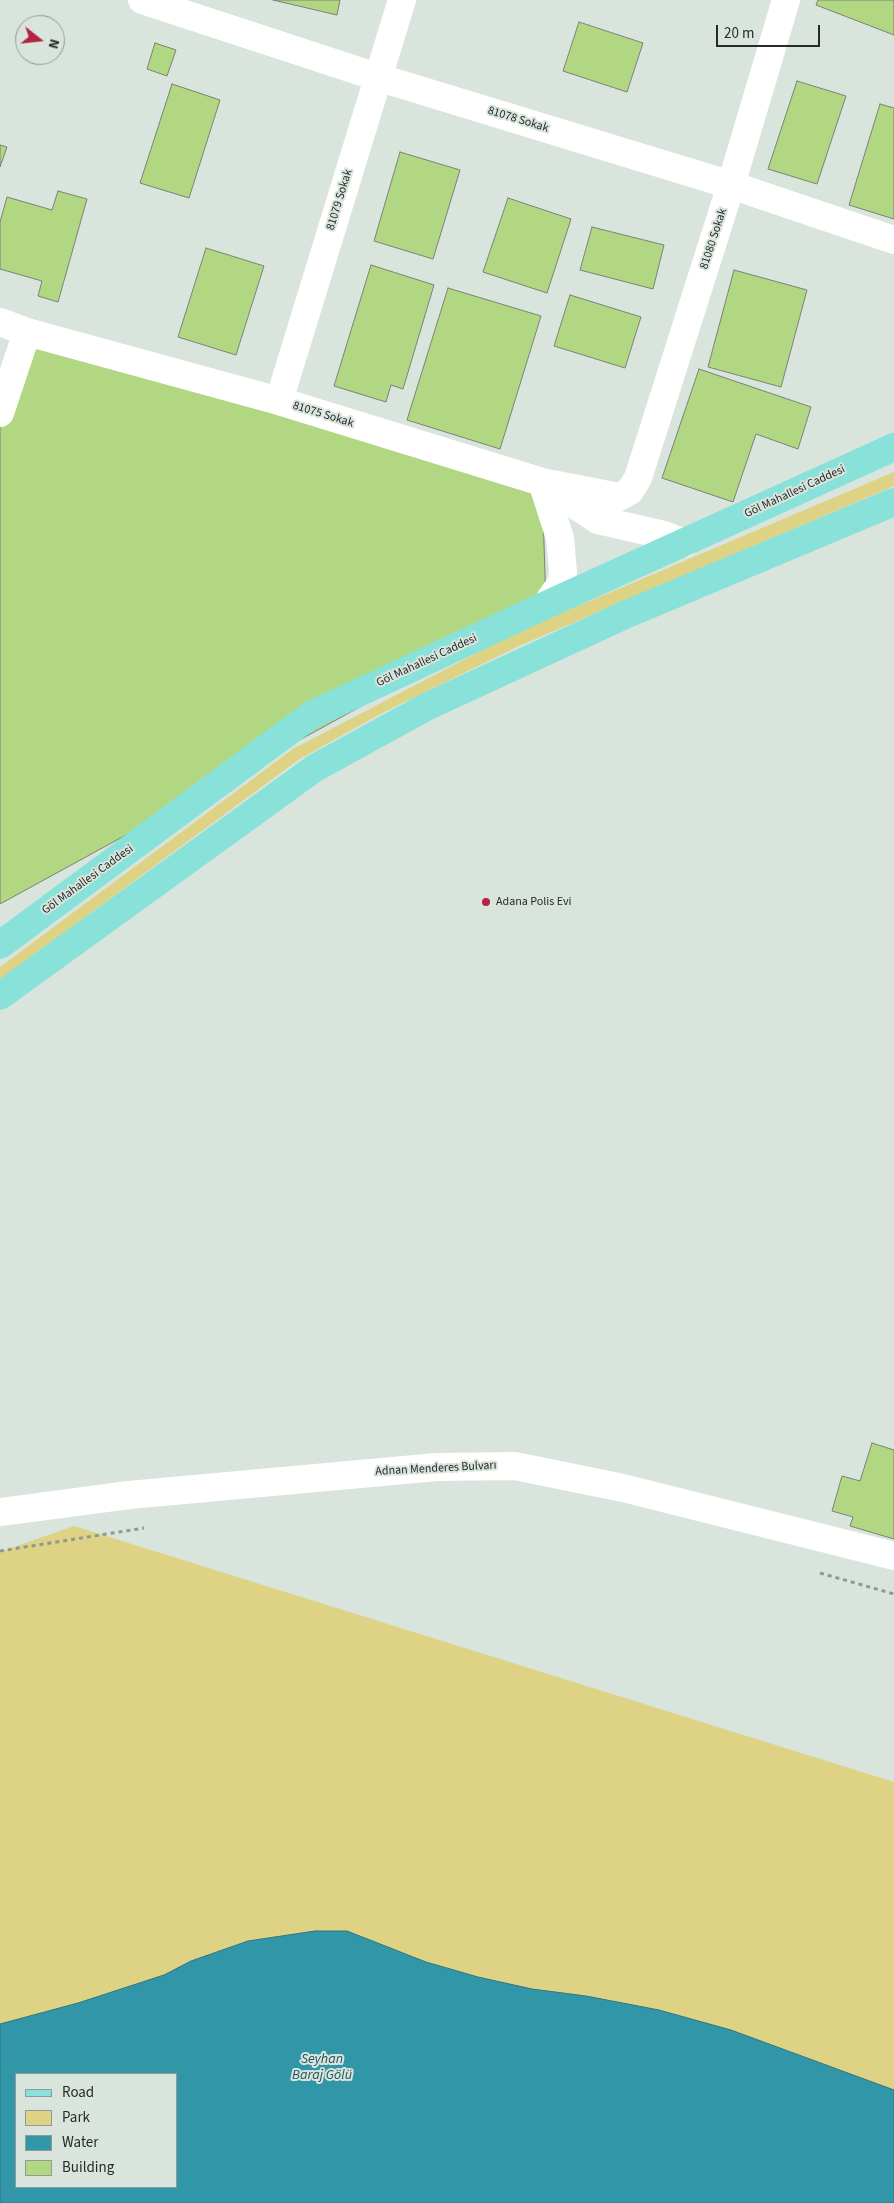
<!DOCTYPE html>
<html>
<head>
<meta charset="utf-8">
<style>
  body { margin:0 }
  #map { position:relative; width:894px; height:2203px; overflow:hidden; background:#d9e4dd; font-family:"Source Sans 3",sans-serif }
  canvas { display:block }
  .legend { position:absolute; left:15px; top:2073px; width:162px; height:115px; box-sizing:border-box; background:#d9e4dd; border:1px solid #929a95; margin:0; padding:6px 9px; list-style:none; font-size:15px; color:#272b28 }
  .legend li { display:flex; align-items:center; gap:10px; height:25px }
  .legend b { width:25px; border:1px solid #929a95 }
  .north { position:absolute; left:15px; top:15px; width:50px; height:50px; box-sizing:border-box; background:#d9e4dd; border:1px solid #929a95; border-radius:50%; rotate:106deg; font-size:14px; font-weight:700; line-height:20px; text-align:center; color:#272b28 }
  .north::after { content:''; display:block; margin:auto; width:18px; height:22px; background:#b5233f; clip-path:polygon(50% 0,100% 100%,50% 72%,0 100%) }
  .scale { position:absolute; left:716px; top:25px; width:104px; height:22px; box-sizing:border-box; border:2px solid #272b28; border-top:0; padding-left:6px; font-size:15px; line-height:18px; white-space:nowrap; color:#272b28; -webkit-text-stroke:4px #d9e4dd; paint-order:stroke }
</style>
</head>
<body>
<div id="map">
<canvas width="894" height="2203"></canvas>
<ul class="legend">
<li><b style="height:6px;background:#88e2d9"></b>Road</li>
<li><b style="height:14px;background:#ded285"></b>Park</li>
<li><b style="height:14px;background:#3296a9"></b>Water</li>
<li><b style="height:14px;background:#b1d783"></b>Building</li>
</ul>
<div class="north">N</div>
<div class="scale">20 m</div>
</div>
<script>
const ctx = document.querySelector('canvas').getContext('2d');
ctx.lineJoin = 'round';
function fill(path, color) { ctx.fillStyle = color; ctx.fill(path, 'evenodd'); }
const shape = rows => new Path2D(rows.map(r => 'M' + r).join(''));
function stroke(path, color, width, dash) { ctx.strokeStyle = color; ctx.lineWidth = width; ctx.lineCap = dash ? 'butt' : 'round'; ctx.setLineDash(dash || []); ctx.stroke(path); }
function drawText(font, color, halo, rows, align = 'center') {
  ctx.font = font + ' "Source Sans 3",sans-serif'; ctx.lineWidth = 4; ctx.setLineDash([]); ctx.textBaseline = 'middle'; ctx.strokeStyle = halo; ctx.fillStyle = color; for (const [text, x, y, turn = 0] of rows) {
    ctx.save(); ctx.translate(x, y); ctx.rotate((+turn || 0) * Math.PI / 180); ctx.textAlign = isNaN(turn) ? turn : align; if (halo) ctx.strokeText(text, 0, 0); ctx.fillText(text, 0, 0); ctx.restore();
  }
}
const green = shape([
  [894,472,894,486,521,645,384,712,298,760,0,980,0,967,293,749,517,632],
  [74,1526,894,1782,894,2203,0,2203,0,1552],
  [16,2074,176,2074,176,2187,16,2187]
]);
const water = shape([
  [315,1931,347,1931,426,1962,478,1977,532,1989,586,1996,659,2010,731,2030,894,2090,894,2203,0,2203,0,2024,78,2003,164,1975,191,1961,248,1941,315,1931],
  [16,2074,176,2074,176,2187,16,2187,16,2074]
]);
const building = shape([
  [273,0,340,0,337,15,273,0],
  [818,0,894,0,894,35,816,5,818,0],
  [579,22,643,43,627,92,563,71,579,22],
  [155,43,176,50,167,76,147,69,155,43],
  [797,81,846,96,817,184,768,169,797,81],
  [172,84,220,100,189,198,140,183,172,84],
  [880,104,894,108,894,219,849,205,880,104],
  [0,145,7,147,0,167,0,145],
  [400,152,460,170,433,259,374,241,400,152],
  [58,191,87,199,58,302,38,296,42,281,0,269,0,222,7,197,52,210,58,191],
  [508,198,571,219,547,293,483,272,508,198],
  [592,227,664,245,653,289,580,270,592,227],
  [206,248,264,266,236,355,178,337,206,248],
  [371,265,434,285,403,389,391,385,386,402,334,386,371,265],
  [734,270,807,290,781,387,708,367,734,270],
  [448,288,541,316,500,449,407,420,448,288],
  [570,295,641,317,625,368,554,346,570,295],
  [27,332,542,482,546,605,0,904,0,413,27,332],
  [699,369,811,407,798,449,756,434,733,502,662,478,699,369],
  [872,1443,894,1450,894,1539,850,1526,853,1517,832,1511,842,1476,860,1481,872,1443]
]);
const path = shape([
  [0,1551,144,1528],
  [820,1573,894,1594]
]);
const minor = shape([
  [142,0,377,77,731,185,894,240],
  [0,322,27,332,279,401,542,482,619,497,630,491,638,478,731,185,786,0],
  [279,401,402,0],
  [0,413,27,332],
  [542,482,560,538,563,572,562,582,546,605],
  [551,489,598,520,664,535,685,543],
  [0,1512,129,1495,437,1467,515,1466,623,1488,894,1556]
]);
const major = shape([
  [0,945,311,715,546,605,894,447],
  [0,996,315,768,428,706,627,614,894,502]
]);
const markers = [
  [486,902,5,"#b5233f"]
];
const streetNames = [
  ["81078 Sokak",518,120,17],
  ["81079 Sokak",340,200,-73],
  ["81080 Sokak",714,239,-72],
  ["81075 Sokak",323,415,17],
  ["Göl Mahallesi Caddesi",795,492,-25],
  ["Göl Mahallesi Caddesi",427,661,-25],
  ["Göl Mahallesi Caddesi",88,880,-36],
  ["Adnan Menderes Bulvarı",436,1469,-3]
];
const poiNames = [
  ["Adana Polis Evi",496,902]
];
const waterNames = [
  ["Seyhan",322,2060],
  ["Baraj Gölü",322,2076]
];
fill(green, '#ded285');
fill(water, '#3296a9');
stroke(water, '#2f7682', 1);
fill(building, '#b1d783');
stroke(building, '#7c8177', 1);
stroke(path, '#909893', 3, [4, 4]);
stroke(minor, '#fff', 28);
stroke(major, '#88e2d9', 28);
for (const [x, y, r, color] of markers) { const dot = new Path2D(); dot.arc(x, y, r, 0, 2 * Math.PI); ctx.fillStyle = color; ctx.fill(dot); stroke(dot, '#d9e4dd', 2); }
drawText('12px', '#272b28', '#d9e4dd', streetNames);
drawText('12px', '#272b28', '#d9e4dd', poiNames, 'left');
drawText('italic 14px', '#205661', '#d9e4dd', waterNames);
</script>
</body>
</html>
